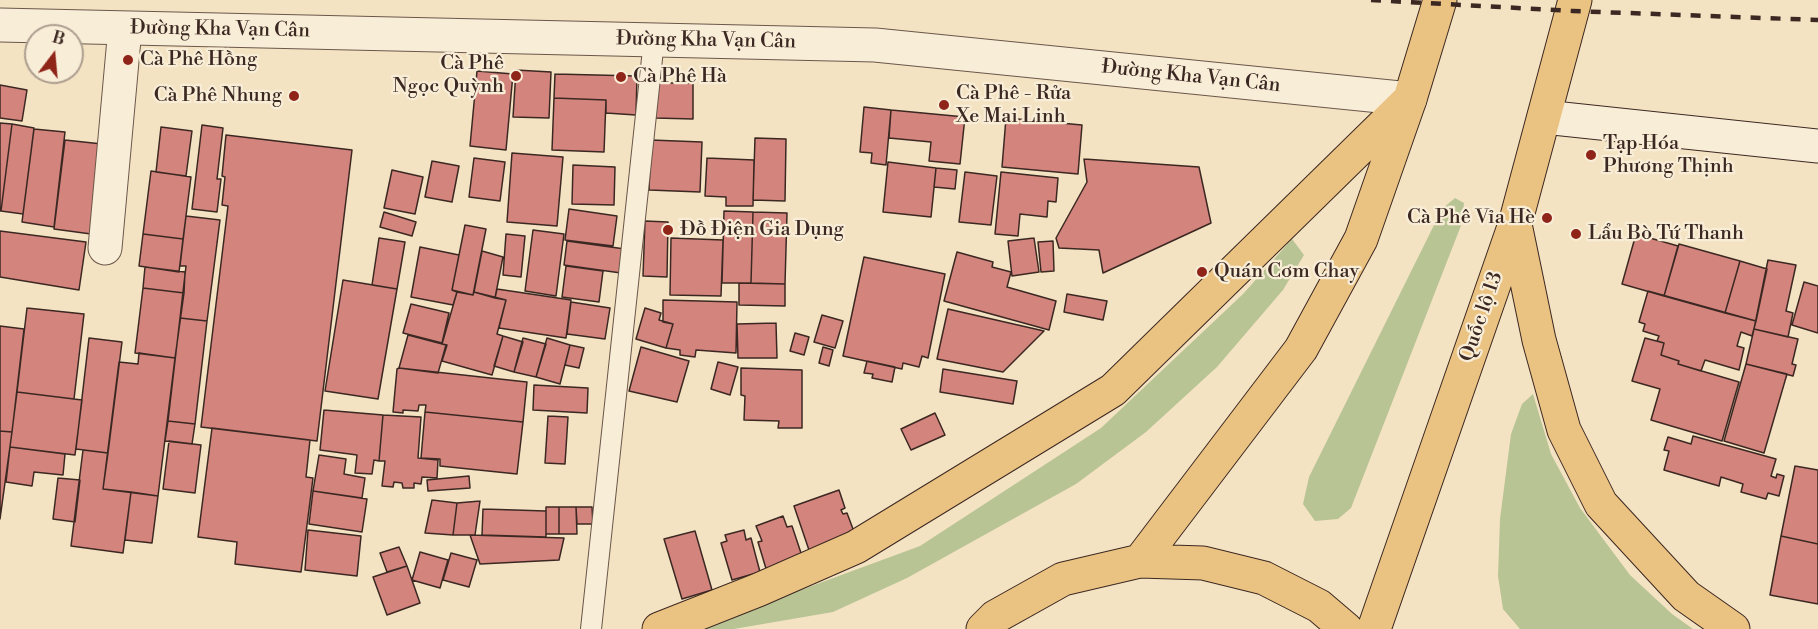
<!DOCTYPE html>
<html>
<head>
<meta charset="utf-8">
<style>
  body { margin:0 }
  #map { position:relative; width:1818px; height:629px; overflow:hidden; background:#f4e3c2; font-family:"Libre Bodoni",serif }
  canvas { display:block }
  .north { position:absolute; left:24px; top:24px; width:60px; height:60px; box-sizing:border-box; background:#f8edd7; border:2px solid #ad9e8f; border-radius:50%; rotate:16deg; font-size:16px; font-weight:700; line-height:24px; text-align:center; color:#3c2822 }
  .north::after { content:''; display:block; margin:auto; width:21px; height:27px; background:#8f2418; clip-path:polygon(50% 0,100% 100%,50% 72%,0 100%) }
</style>
</head>
<body>
<div id="map">
<canvas width="1818" height="629"></canvas>
<div class="north">B</div>
</div>
<script>
const ctx = document.querySelector('canvas').getContext('2d');
ctx.lineJoin = 'round';
function fill(path, color) { ctx.fillStyle = color; ctx.fill(path, 'evenodd'); }
const shape = rows => new Path2D(rows.map(r => 'M' + r).join(''));
function stroke(path, color, width, dash) { ctx.strokeStyle = color; ctx.lineWidth = width; ctx.lineCap = dash ? 'butt' : 'round'; ctx.setLineDash(dash || []); ctx.stroke(path); }
function drawText(font, color, halo, rows, align = 'center') {
  ctx.font = font + ' "Libre Bodoni",serif'; ctx.lineWidth = 4.5; ctx.setLineDash([]); ctx.textBaseline = 'middle'; ctx.strokeStyle = halo; ctx.fillStyle = color; for (const [text, x, y, turn = 0] of rows) {
    ctx.save(); ctx.translate(x, y); ctx.rotate((+turn || 0) * Math.PI / 180); ctx.textAlign = isNaN(turn) ? turn : align; if (halo) ctx.strokeText(text, 0, 0); ctx.fillText(text, 0, 0); ctx.restore();
  }
}
const green = shape([
  [1455,198,1464,203,1462,223,1351,508,1338,519,1315,521,1303,504,1309,477,1442,209],
  [1292,239,1304,255,1283,290,1217,367,1146,432,1076,484,907,578,833,612,734,629,695,629,920,546,1101,428,1243,294],
  [1533,394,1551,454,1580,508,1630,575,1672,614,1693,629,1520,629,1503,609,1498,576,1500,519,1511,434,1522,404]
]);
const building = shape([
  [516,70,551,72,549,118,513,117,516,70],
  [477,71,513,74,506,150,470,146,477,71],
  [555,74,637,76,636,115,606,113,606,100,554,98,555,74],
  [656,83,693,83,693,119,655,118,656,83],
  [0,85,27,90,22,121,0,118,0,85],
  [554,98,606,100,604,152,552,150,554,98],
  [864,107,891,110,886,165,871,163,872,153,860,152,864,107],
  [891,110,965,117,960,164,929,161,931,142,889,138,891,110],
  [1006,118,1082,125,1078,174,1002,167,1006,118],
  [0,123,12,124,1,211,0,211,0,123],
  [12,124,34,128,23,214,1,211,12,124],
  [202,125,223,128,217,179,221,179,217,212,192,209,202,125],
  [161,127,192,131,186,176,156,172,161,127],
  [34,129,65,132,54,227,22,222,34,129],
  [226,135,352,150,317,441,201,427,228,206,222,205,225,177,222,176,226,135],
  [755,138,786,139,785,201,753,200,755,138],
  [65,140,102,144,91,234,54,229,65,140],
  [651,140,702,142,700,192,649,190,651,140],
  [512,153,563,157,557,226,507,222,512,153],
  [474,158,505,162,500,201,469,197,474,158],
  [707,158,754,160,753,206,726,206,726,197,705,196,707,158],
  [1084,159,1199,167,1211,223,1103,273,1099,250,1059,248,1056,238,1087,182,1084,159],
  [432,161,459,166,452,202,425,197,432,161],
  [888,162,936,168,931,217,883,212,888,162],
  [573,165,615,167,614,205,572,204,573,165],
  [936,168,957,170,955,189,934,187,936,168],
  [392,170,423,177,415,214,384,208,392,170],
  [151,171,191,177,183,239,143,234,151,171],
  [965,172,997,176,991,225,959,222,965,172],
  [1001,172,1058,178,1056,202,1048,201,1047,217,1020,214,1018,236,995,234,1001,172],
  [569,209,617,216,613,246,565,240,569,209],
  [724,211,753,212,751,283,722,283,724,211],
  [384,212,416,222,412,236,380,227,384,212],
  [753,212,787,213,785,284,751,283,753,212],
  [186,216,220,220,207,321,180,318,186,266,180,266,186,216],
  [645,221,668,222,667,277,643,276,645,221],
  [465,225,486,229,473,295,452,290,465,225],
  [533,230,564,234,556,296,525,291,533,230],
  [0,231,86,242,79,290,0,277,0,231],
  [143,234,183,239,179,272,139,266,143,234],
  [506,234,525,236,521,277,503,275,506,234],
  [1636,234,1678,246,1664,296,1622,284,1636,234],
  [379,238,405,242,397,289,372,285,379,238],
  [671,238,723,240,721,296,670,295,671,238],
  [1034,238,1039,272,1012,276,1008,241,1034,238],
  [567,241,625,249,621,273,564,265,567,241],
  [1053,241,1054,271,1041,272,1038,242,1053,241],
  [1679,244,1740,261,1725,313,1664,296,1679,244],
  [420,247,459,255,452,290,457,292,453,305,411,297,420,247],
  [482,251,503,257,495,298,474,292,482,251],
  [957,252,993,262,992,267,1011,272,1007,287,1056,301,1049,330,944,301,957,252],
  [864,257,945,274,928,358,922,356,919,367,903,363,902,369,843,356,864,257],
  [1768,260,1796,265,1786,311,1793,313,1788,337,1754,329,1768,260],
  [1740,261,1767,269,1756,321,1725,313,1740,261],
  [566,266,603,271,599,302,562,297,566,266],
  [145,267,185,272,184,293,143,288,145,267],
  [343,280,397,289,378,399,325,391,343,280],
  [1804,282,1818,286,1818,333,1792,325,1804,282],
  [739,283,785,284,785,306,739,305,739,283],
  [143,288,184,293,175,358,135,353,143,288],
  [497,289,571,300,566,338,499,328,506,300,495,298,497,289],
  [1648,291,1756,321,1752,336,1741,332,1737,346,1744,348,1739,370,1705,360,1701,371,1678,364,1679,361,1661,355,1664,343,1657,341,1659,336,1643,331,1645,324,1639,322,1648,291],
  [457,292,473,295,474,292,506,300,497,334,503,336,492,375,442,361,447,345,442,344,457,292],
  [1067,294,1107,301,1103,320,1064,312,1067,294],
  [663,300,737,302,736,353,696,350,695,357,680,355,680,350,666,348,673,324,663,322,663,300],
  [571,302,610,308,605,339,567,334,571,302],
  [411,304,449,313,442,343,403,333,411,304],
  [27,308,84,314,74,399,17,392,27,308],
  [645,308,661,313,659,320,673,324,666,348,636,339,645,308],
  [948,309,1044,331,1003,372,937,359,948,309],
  [822,315,843,321,835,348,814,342,822,315],
  [180,318,207,321,195,424,168,421,180,318],
  [776,323,777,358,738,358,737,324,776,323],
  [0,326,24,329,12,432,0,431,0,326],
  [1754,329,1798,339,1792,364,1796,365,1793,376,1746,364,1754,329],
  [795,333,809,337,804,355,790,351,795,333],
  [408,335,446,345,438,373,399,368,408,335],
  [503,336,523,342,514,372,494,366,503,336],
  [89,338,122,342,108,453,76,449,89,338],
  [523,338,546,344,536,377,514,372,523,338],
  [547,338,570,345,560,384,536,377,547,338],
  [1645,338,1664,343,1661,355,1679,361,1678,364,1739,382,1722,441,1651,420,1660,389,1632,381,1645,338],
  [570,345,584,348,579,368,565,365,570,345],
  [641,347,689,361,677,402,629,391,641,347],
  [823,347,833,350,829,366,819,363,823,347],
  [139,353,175,358,158,496,103,489,119,362,138,364,139,353],
  [867,361,895,367,892,382,872,378,873,374,864,373,867,361],
  [718,362,738,367,730,395,711,389,718,362],
  [1746,364,1787,374,1764,453,1724,441,1746,364],
  [399,368,527,382,523,422,425,412,426,405,419,405,418,411,403,410,403,413,393,412,397,369,399,368],
  [741,368,802,370,802,428,778,428,779,421,744,420,745,396,741,395,741,368],
  [943,369,1017,381,1013,404,940,392,943,369],
  [534,385,588,388,587,413,533,410,534,385],
  [17,392,82,400,75,455,10,447,17,392],
  [324,410,383,415,379,461,374,460,372,474,355,473,357,455,320,450,324,410],
  [425,412,523,422,517,474,440,466,440,459,421,458,425,412],
  [935,413,945,435,911,450,901,429,935,413],
  [383,415,421,417,418,458,438,460,437,478,422,477,421,484,414,483,414,488,403,488,402,483,394,482,393,487,382,486,385,461,379,461,383,415],
  [548,416,568,417,565,464,545,463,548,416],
  [168,421,195,424,192,444,165,441,168,421],
  [212,428,310,440,306,477,313,478,301,572,235,564,237,542,198,537,212,428],
  [0,431,12,432,0,519,0,431],
  [1693,436,1776,459,1771,476,1776,478,1777,474,1784,476,1779,496,1768,493,1766,499,1741,492,1743,484,1721,477,1719,486,1664,470,1669,451,1664,450,1668,437,1691,444,1693,436],
  [169,441,201,445,195,493,163,489,169,441],
  [10,447,65,454,63,475,34,472,32,486,6,482,10,447],
  [83,450,108,453,103,489,131,492,123,553,71,546,83,450],
  [319,455,346,459,344,474,365,478,362,498,313,491,319,455],
  [1795,466,1818,470,1818,544,1781,536,1795,466],
  [469,476,470,488,428,491,427,480,469,476],
  [58,478,80,480,75,522,53,519,58,478],
  [839,490,845,508,841,510,843,514,847,513,856,537,810,553,794,506,839,490],
  [313,491,367,499,362,532,309,524,313,491],
  [131,492,158,496,152,543,125,540,131,492],
  [432,500,457,503,453,535,425,533,432,500],
  [480,501,475,535,453,535,457,503,480,501],
  [546,507,559,507,559,534,546,534,546,507],
  [559,507,576,507,577,534,559,534,559,507],
  [576,507,592,507,593,524,577,524,576,507],
  [483,509,546,511,546,537,482,535,483,509],
  [783,516,787,527,792,526,803,559,767,572,758,542,762,541,756,526,783,516],
  [308,530,361,536,357,576,305,570,308,530],
  [744,530,746,540,751,538,760,572,732,580,721,543,727,541,725,535,744,530],
  [695,531,712,590,682,599,664,539,695,531],
  [470,535,564,538,559,560,480,564,470,535],
  [1781,536,1818,544,1818,604,1770,595,1781,536],
  [399,547,407,566,387,572,380,553,399,547],
  [420,552,448,560,440,588,412,580,420,552],
  [451,553,477,560,469,587,443,580,451,553],
  [407,566,420,603,387,615,373,577,407,566]
]);
const lane = shape([
  [591,629,654,40]
]);
const street = shape([
  [0,25,875,45,1410,99],
  [105,248,125,28]
]);
const secondary = shape([
  [1544,117,1818,146]
]);
const highway = shape([
  [1515,224,1539,340,1564,430,1601,504,1686,596,1733,629],
  [1140,561,1301,349,1361,239,1410,99,1440,0],
  [659,629,758,590,856,547,1113,390,1410,99],
  [983,629,995,617,1063,579,1140,561,1203,563,1264,578,1319,606,1346,629],
  [1374,629,1515,224,1575,0]
]);
const rail = shape([
  [1371,0,1573,11,1818,20]
]);
const markers = [
  [128,60,6,"#8f2418"],
  [516,76,6,"#8f2418"],
  [621,77,6,"#8f2418"],
  [294,96,6,"#8f2418"],
  [944,105,6,"#8f2418"],
  [1591,155,6,"#8f2418"],
  [1547,218,6,"#8f2418"],
  [668,230,6,"#8f2418"],
  [1576,234,6,"#8f2418"],
  [1202,272,6,"#8f2418"]
];
const streetNames = [
  ["Đường Kha Vạn Cân",220,30,1],
  ["Đường Kha Vạn Cân",706,41,1],
  ["Đường Kha Vạn Cân",1191,77,6],
  ["Quốc lộ 13",1482,317,-71]
];
const poiNames = [
  ["Cà Phê Hồng",140,60],
  ["Cà Phê",504,64,"right"],
  ["Ngọc Quỳnh",504,87,"right"],
  ["Cà Phê Hà",633,77],
  ["Cà Phê - Rửa",956,94],
  ["Xe Mai Linh",956,117],
  ["Cà Phê Nhung",282,96,"right"],
  ["Tạp Hóa",1603,144],
  ["Phương Thịnh",1603,167],
  ["Cà Phê Vỉa Hè",1535,218,"right"],
  ["Đồ Điện Gia Dụng",680,230],
  ["Lẩu Bò Tứ Thanh",1588,234],
  ["Quán Cơm Chay",1214,272]
];
fill(green, '#b9c495');
fill(building, '#d3847d');
stroke(building, '#3c2822', 1.5);
stroke(lane, '#6a574a', 22);
stroke(street, '#6a574a', 35);
stroke(secondary, '#3c2822', 35);
stroke(highway, '#3c2822', 35);
stroke(lane, '#f8edd7', 20);
stroke(street, '#f8edd7', 33);
stroke(secondary, '#f8edd7', 33);
stroke(highway, '#eac281', 33);
stroke(rail, '#3c2822', 4.5, [10, 10]);
for (const [x, y, r, color] of markers) { const dot = new Path2D(); dot.arc(x, y, r, 0, 2 * Math.PI); ctx.fillStyle = color; ctx.fill(dot); stroke(dot, '#f8edd7', 2); }
drawText('20px', '#3c2822', '#f8edd7', streetNames);
drawText('20px', '#3c2822', '#f8edd7', poiNames, 'left');
</script>
</body>
</html>
